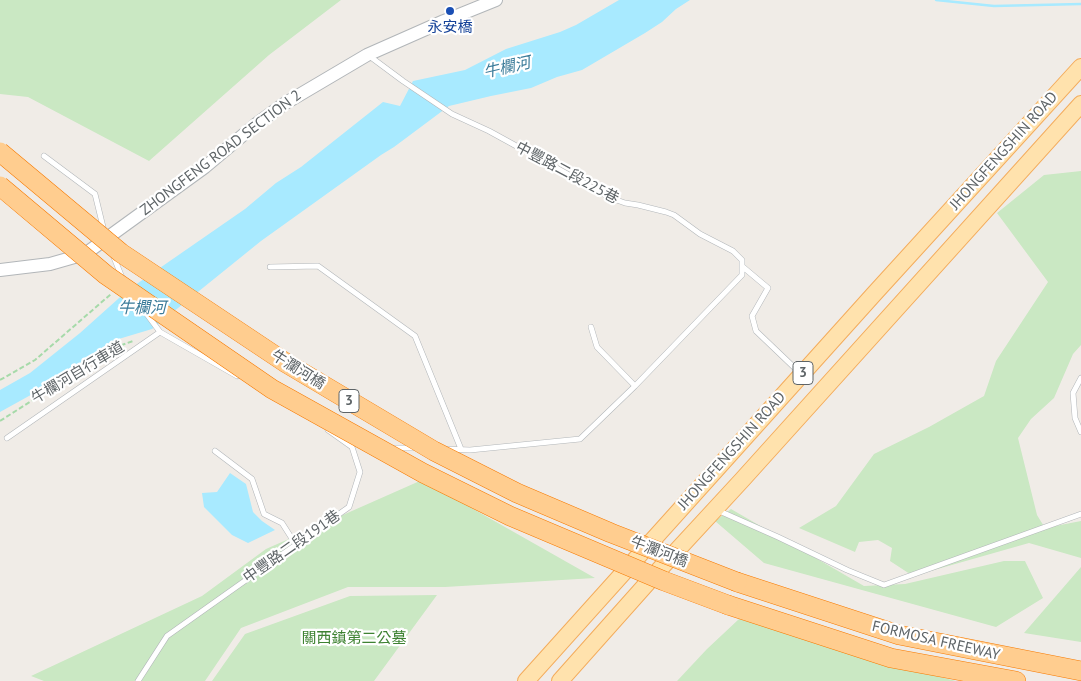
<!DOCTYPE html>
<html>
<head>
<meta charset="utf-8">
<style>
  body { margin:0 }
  canvas { display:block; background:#f0ece7 }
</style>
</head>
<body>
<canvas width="1081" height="681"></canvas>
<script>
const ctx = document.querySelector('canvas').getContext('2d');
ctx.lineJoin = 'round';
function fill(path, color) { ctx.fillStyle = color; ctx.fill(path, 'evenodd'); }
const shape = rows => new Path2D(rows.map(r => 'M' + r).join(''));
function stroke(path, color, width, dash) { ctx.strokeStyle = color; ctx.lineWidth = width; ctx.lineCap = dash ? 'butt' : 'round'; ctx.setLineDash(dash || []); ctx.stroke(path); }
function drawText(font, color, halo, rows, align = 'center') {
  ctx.font = font + ' "PT Sans","Noto Sans TC",sans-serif'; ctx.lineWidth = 4.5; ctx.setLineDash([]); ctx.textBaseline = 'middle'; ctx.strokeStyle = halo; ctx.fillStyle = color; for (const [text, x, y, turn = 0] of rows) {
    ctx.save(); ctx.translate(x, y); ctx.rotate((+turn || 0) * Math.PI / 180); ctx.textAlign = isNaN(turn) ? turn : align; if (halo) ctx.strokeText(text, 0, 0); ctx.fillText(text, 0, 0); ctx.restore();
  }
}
const green = shape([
  [0,0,341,0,269,55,149,161,28,97,0,94],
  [1081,171,1081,345,1073,354,1054,398,1031,419,1018,438,1037,515,1045,528,1081,521,1081,558,1029,543,913,576,890,561,892,548,878,540,859,542,855,552,799,528,836,506,874,454,929,427,984,396,996,361,1048,282,997,213,1044,175],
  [422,480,595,578,445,587,348,587,241,628,205,681,44,681,31,676,202,596,266,549],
  [731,509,864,586,905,584,1004,561,1025,561,1043,598,996,627,764,563,715,521],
  [1081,567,1081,642,1024,633],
  [437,595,374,681,212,681,245,634,350,596],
  [739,619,940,677,956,681,677,681,707,649]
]);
const water = shape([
  [619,0,690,0,676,9,662,22,645,33,582,70,557,77,531,88,491,96,449,106,394,147,381,155,261,241,152,329,112,341,47,386,0,412,0,390,30,373,80,333,128,290,245,209,276,183,301,167,383,102,400,106,413,81,465,70,506,49,560,32,576,25],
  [230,473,246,484,253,512,262,521,275,530,248,543,232,535,204,507,202,493,217,492]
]);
const stream = shape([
  [936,0,994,6,1081,4]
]);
const path = shape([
  [0,380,35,360,111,294],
  [0,421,116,347,133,341]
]);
const service = shape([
  [368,55,403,81,452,114,489,131,611,198,625,203,638,205,666,212,674,215,700,234,733,251,742,260,742,275,635,386],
  [44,156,95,194,104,231],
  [113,255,123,280],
  [270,267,318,266,415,336,461,449],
  [743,267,768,288,752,316,756,331,800,373],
  [143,309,160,332,237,376],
  [1081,378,1073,393,1075,418,1081,432],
  [7,438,160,332],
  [392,448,416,448],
  [445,449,470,450,580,439,635,386,597,347,591,327],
  [215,451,252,479,264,514,282,523,296,545],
  [717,510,778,537,847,570,884,585,1081,514],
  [138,681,167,636,349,507,360,472,352,447,328,430]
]);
const tertiary = shape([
  [0,270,50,264,85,254,205,167,255,125,284,104,367,55,444,21,496,0]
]);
const primary = shape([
  [526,681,874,294,1081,67],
  [560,681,658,571,742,480,1081,104]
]);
const motorway = shape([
  [737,582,899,635,1081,671],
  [728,605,891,658,1016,681]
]);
const motorwayBridge = shape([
  [0,152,121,253,286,363,434,451,517,493,611,533,737,582],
  [0,186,106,275,272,389,423,473,510,516,664,581,728,605]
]);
const markers = [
  [450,11,5,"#1a4fb4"]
];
const shields = [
  [803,373,20],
  [349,401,20]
];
const shieldNames = [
  ["3",803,373],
  ["3",349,401]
];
const transitNames = [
  ["永安橋",450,28]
];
const streetNames = [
  ["JHONGFENGSHIN ROAD",1004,151,-48],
  ["ZHONGFENG ROAD SECTION 2",221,153,-37],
  ["中豐路二段225巷",567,173,28],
  ["牛瀾河橋",298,370,32],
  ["牛欄河自行車道",78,373,-31],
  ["JHONGFENGSHIN ROAD",732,451,-48],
  ["中豐路二段191巷",292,547,-35],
  ["牛瀾河橋",659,552,21],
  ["FORMOSA FREEWAY",936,641,13]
];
const parkNames = [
  ["關西鎮第二公墓",354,639]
];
const waterNames = [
  ["牛欄河",507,68,-13],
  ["牛欄河",142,308]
];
fill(green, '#cae8c3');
fill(water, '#a8eaff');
stroke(stream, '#a8eaff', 2.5);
stroke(service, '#b2b6b9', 6);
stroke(tertiary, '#b2b6b9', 14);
stroke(primary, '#f4ac5c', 18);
stroke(motorway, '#f77a00', 20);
stroke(path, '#a6daa9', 2, [5, 2.5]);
stroke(service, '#fff', 5);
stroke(tertiary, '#fff', 12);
stroke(primary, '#ffe2ad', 16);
stroke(motorway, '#ffcd8f', 19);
stroke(motorwayBridge, '#f77a00', 20, []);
stroke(motorwayBridge, '#ffcd8f', 19);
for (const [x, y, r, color] of markers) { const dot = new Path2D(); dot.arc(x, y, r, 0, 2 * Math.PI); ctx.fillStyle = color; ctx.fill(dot); stroke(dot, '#fff', 2); }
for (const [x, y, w] of shields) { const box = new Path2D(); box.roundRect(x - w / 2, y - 11.5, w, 23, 4); ctx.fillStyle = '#fff'; ctx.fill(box); stroke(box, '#5e6467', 1); }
drawText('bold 14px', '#5e6467', null, shieldNames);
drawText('15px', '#164399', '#fff', transitNames);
drawText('15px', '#5e6467', '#fff', streetNames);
drawText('15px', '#3e8232', '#fff', parkNames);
drawText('italic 16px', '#3a7b99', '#fff', waterNames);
</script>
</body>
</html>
